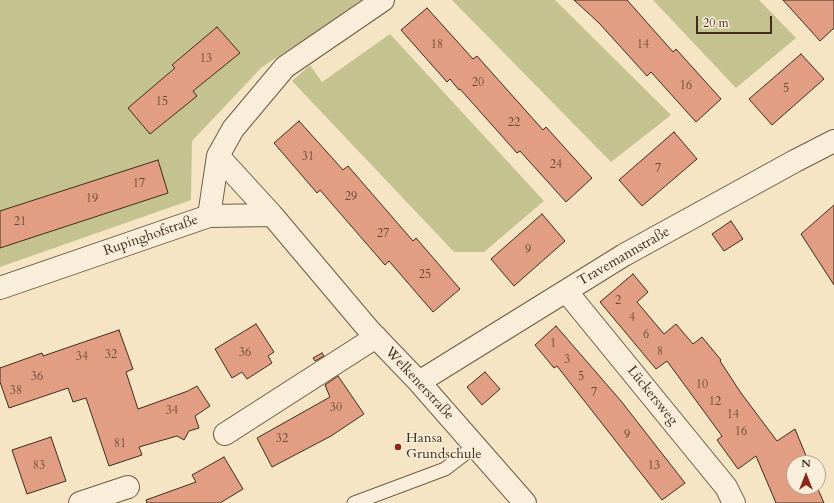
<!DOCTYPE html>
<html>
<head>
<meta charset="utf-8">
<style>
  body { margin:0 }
  #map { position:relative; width:834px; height:503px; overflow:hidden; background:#f5e5c5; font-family:Cardo,serif }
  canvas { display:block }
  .north { position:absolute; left:786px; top:455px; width:40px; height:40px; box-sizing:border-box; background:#f8eed9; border:1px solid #aea18e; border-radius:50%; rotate:0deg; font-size:11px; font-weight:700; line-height:16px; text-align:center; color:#402d1d }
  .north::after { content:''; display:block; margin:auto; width:14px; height:18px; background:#8f2418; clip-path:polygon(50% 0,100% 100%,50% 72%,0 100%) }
  .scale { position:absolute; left:696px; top:16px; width:76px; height:18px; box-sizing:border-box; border:2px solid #402d1d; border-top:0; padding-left:5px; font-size:12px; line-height:14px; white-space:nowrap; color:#402d1d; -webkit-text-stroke:3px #f8eed9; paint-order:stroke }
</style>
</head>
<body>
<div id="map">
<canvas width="834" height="503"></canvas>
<div class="north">N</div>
<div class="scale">20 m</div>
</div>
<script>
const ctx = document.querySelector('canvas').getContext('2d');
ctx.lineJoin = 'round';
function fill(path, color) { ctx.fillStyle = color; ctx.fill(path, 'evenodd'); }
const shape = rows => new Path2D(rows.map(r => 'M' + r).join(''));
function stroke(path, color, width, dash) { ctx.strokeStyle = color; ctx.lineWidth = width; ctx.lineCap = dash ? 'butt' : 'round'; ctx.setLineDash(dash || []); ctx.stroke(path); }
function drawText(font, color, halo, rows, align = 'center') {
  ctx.font = font + ' Cardo,serif'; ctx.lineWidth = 3; ctx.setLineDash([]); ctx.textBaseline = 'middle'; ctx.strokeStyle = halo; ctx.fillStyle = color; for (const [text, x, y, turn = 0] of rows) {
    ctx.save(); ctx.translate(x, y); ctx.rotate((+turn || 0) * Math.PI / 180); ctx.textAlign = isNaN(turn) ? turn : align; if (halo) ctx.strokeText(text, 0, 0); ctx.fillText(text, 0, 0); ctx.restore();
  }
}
const green = shape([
  [0,0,365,0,262,67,192,141,191,200,0,267],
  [452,0,555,0,671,115,611,162],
  [653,0,759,0,796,38,736,88],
  [390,34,544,201,484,252,454,252,292,81,310,65,322,82]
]);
const building = shape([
  [574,0,627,0,673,52,676,49,721,99,696,122,651,72,647,76,599,23,574,0],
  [783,0,834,0,834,28,820,41,783,0],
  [427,8,473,59,477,56,543,130,546,127,592,178,566,202,520,151,517,153,460,89,459,90,450,79,447,82,401,30,427,8],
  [217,27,240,53,193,91,197,96,150,134,128,108,175,68,172,65,217,27],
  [801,54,824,79,772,125,749,99,801,54],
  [299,121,343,170,348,166,413,241,416,238,460,289,433,312,389,261,385,265,320,190,317,193,274,143,299,121],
  [674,132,697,159,642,206,619,180,674,132],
  [158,160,168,193,0,248,0,211,158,160],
  [834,205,834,285,801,234,834,205],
  [542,214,565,241,514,286,491,259,542,214],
  [731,221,743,239,724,251,712,234,731,221],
  [633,274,648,292,637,302,664,334,676,324,693,344,702,337,721,360,720,361,741,393,777,441,795,429,809,463,794,463,794,487,817,487,824,503,776,503,756,456,738,469,717,440,722,436,667,361,656,369,600,302,633,274],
  [256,324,274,352,268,356,272,363,247,379,242,372,232,378,215,349,256,324],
  [556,326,621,401,685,483,662,500,557,366,554,368,535,345,556,326],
  [119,330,133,369,126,372,138,409,188,391,197,386,210,406,195,416,199,428,189,431,184,440,177,436,139,447,142,455,109,466,86,398,73,402,68,388,9,408,0,382,0,368,42,353,43,356,119,330],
  [322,353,324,356,315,361,313,358,322,353],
  [485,372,500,389,482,405,467,387,485,372],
  [338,376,364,414,331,436,272,467,257,438,330,397,325,385,338,376],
  [51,437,66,481,27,494,12,450,51,437],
  [224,457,243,489,220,503,147,503,146,500,196,482,192,475,224,457]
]);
const service = shape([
  [354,503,445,469,475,446]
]);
const minor = shape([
  [218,156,272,215],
  [209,216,218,156,233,129,285,67,383,0],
  [0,288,209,216,272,215,369,330,419,382,525,503],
  [566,291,726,487,734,503],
  [419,382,624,255,795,161,834,141],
  [225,434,376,337],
  [80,503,128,487]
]);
const markers = [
  [398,447,4,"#8f2418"]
];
const numberNames = [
  ["18",437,45],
  ["14",643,45],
  ["13",206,59],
  ["20",478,83],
  ["16",686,86],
  ["5",786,89],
  ["15",162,102],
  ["22",514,123],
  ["31",308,157],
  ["24",556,165],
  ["7",658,169],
  ["17",139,184],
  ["29",351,197],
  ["19",92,199],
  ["21",20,222],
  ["27",383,234],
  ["9",528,250],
  ["25",425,275],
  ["2",618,301],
  ["4",632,318],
  ["6",646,335],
  ["1",553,344],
  ["8",660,352],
  ["36",245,353],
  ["32",111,355],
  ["34",82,357],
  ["3",567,360],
  ["36",37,377],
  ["5",581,377],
  ["10",702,385],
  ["38",16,391],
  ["7",594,393],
  ["12",715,402],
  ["30",336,408],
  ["34",172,411],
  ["14",733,415],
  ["16",741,432],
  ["9",627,435],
  ["32",282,439],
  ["81",120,444],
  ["83",39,466],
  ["13",654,466]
];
const streetNames = [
  ["Rupinghofstraße",151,236,-19],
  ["Travemannstraße",624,257,-30],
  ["Welkenerstraße",419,384,47],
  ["Lückersweg",652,396,51]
];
const poiNames = [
  ["Hansa",406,439],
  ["Grundschule",406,455]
];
fill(green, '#c4c28f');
fill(building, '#e19e83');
stroke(building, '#402d1d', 1);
stroke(service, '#6d5b47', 15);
stroke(minor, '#6d5b47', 24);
stroke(service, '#f8eed9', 13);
stroke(minor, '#f8eed9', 22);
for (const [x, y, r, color] of markers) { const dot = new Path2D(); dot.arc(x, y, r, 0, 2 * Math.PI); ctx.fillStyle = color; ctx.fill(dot); stroke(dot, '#f8eed9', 1.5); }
drawText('12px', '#684936', null, numberNames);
drawText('14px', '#402d1d', '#f8eed9', streetNames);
drawText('14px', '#402d1d', '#f8eed9', poiNames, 'left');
</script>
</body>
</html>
